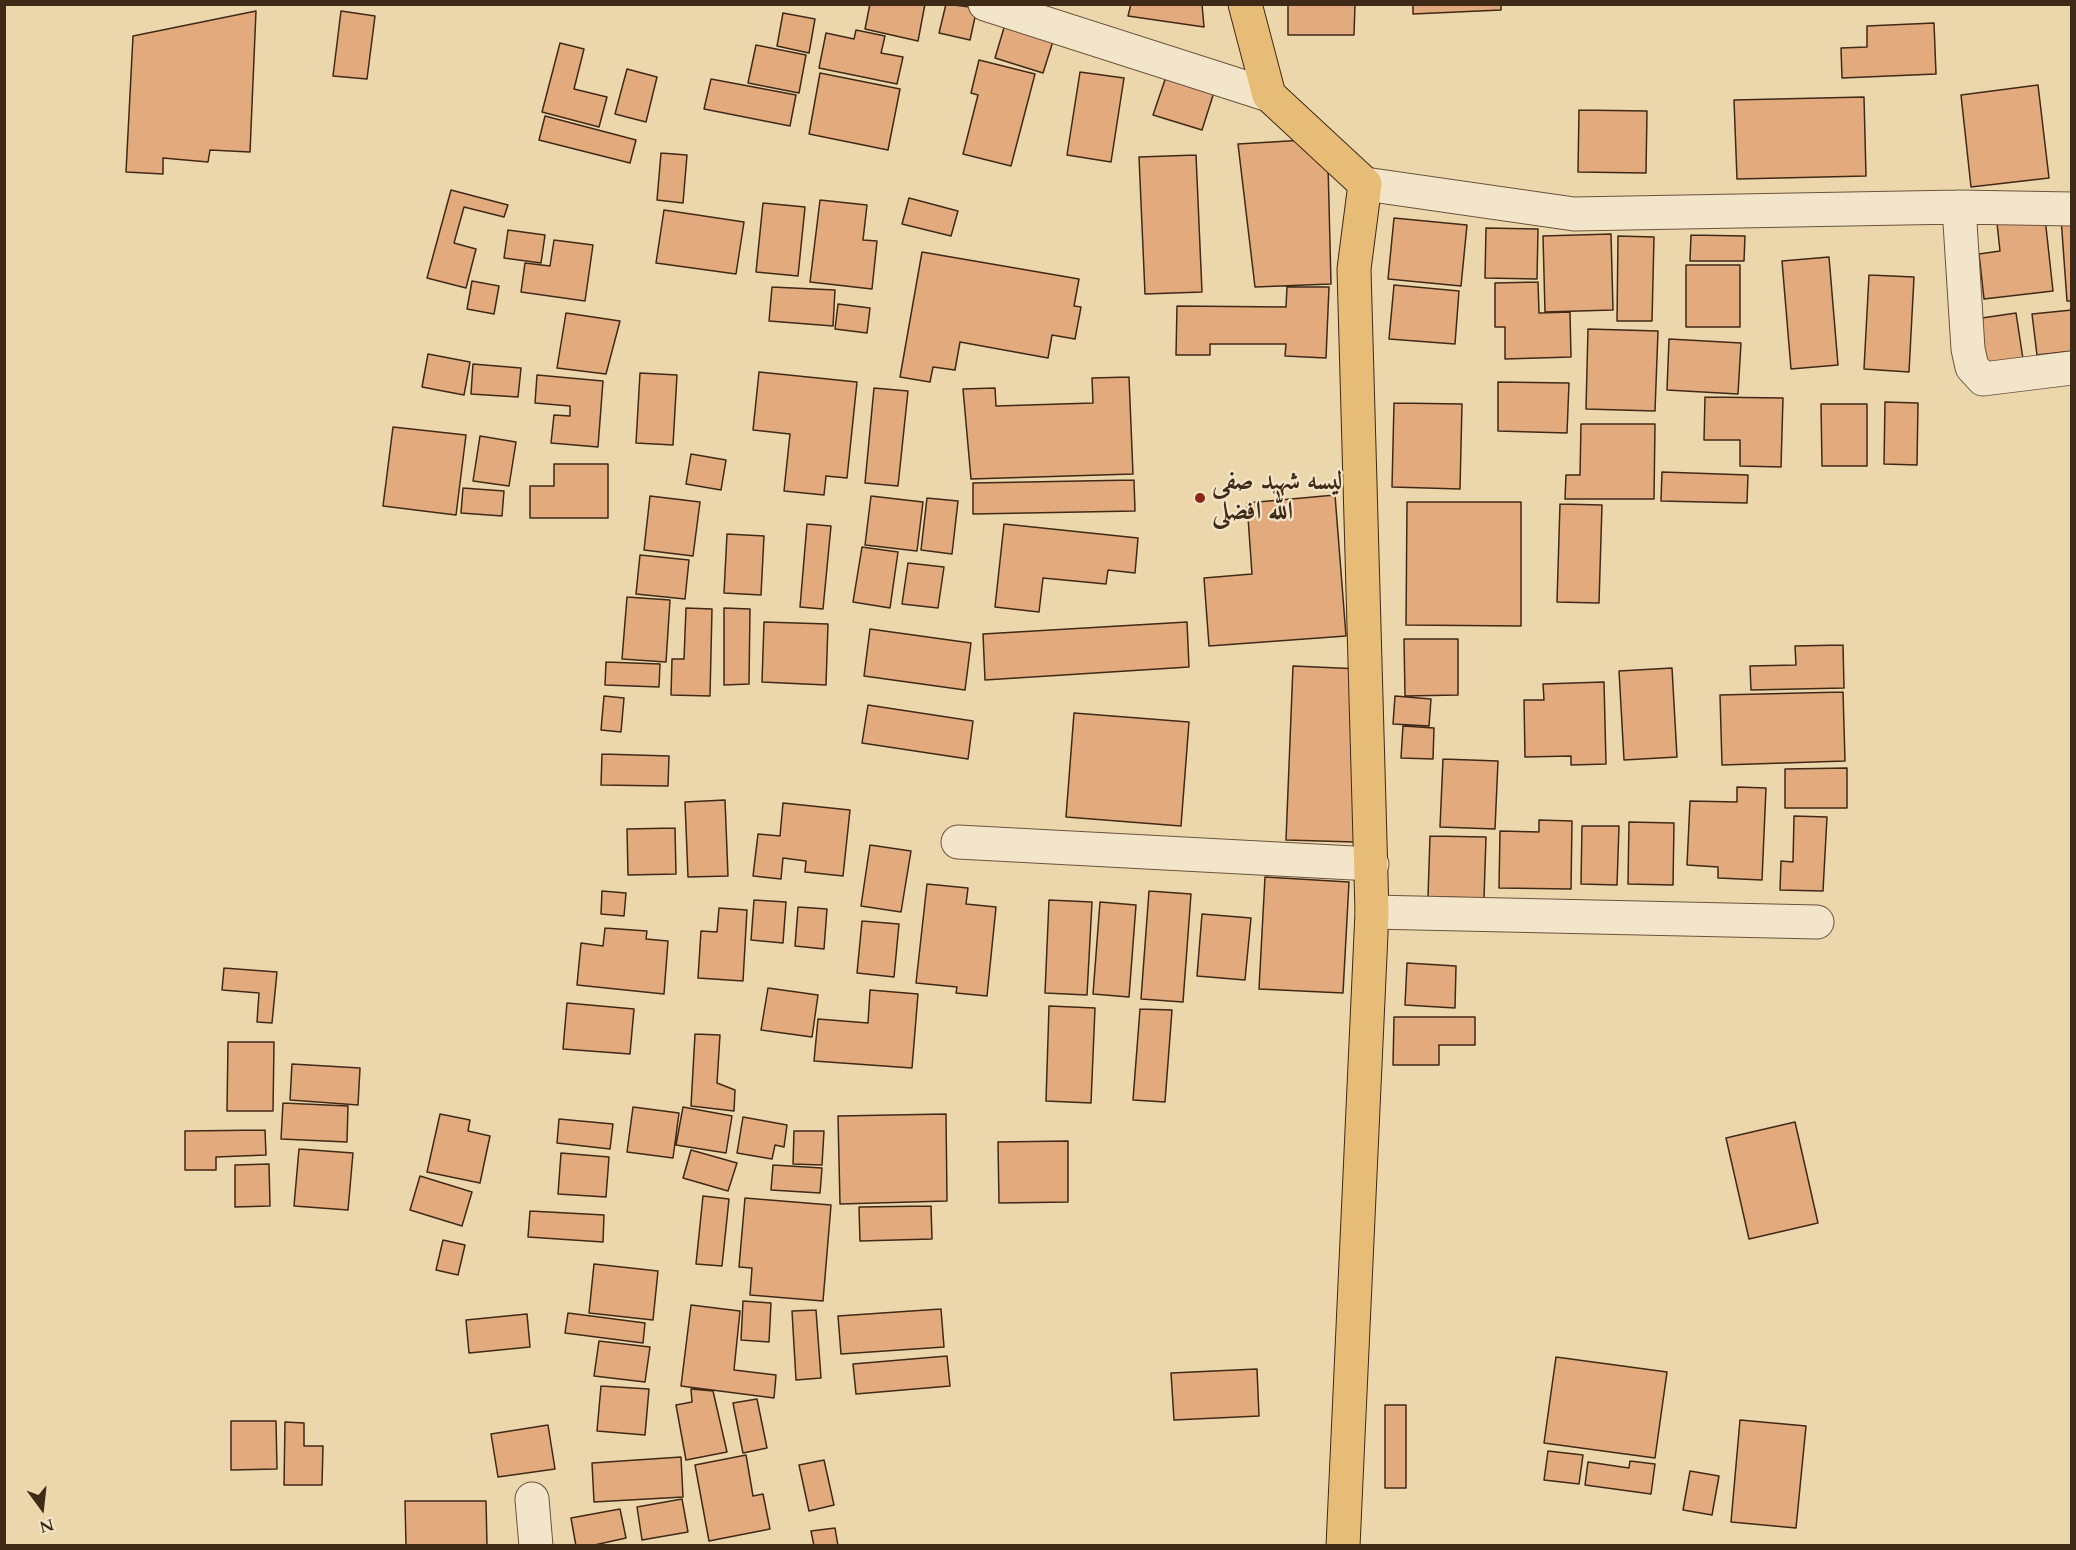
<!DOCTYPE html>
<html>
<head>
<meta charset="utf-8">
<style>
  body { margin:0 }
  #map { position:relative; width:2076px; height:1550px; overflow:hidden; background:#ecd7ac; font-family:Cardo,serif }
  canvas { display:block }
  .frame { position:absolute; inset:0; border:6px solid #3f2917; pointer-events:none }
  .north { position:absolute; left:12px; top:1478px; width:60px; height:60px; -webkit-text-stroke:4px #f3e5c9; paint-order:stroke; rotate:165deg; font-size:16px; font-weight:700; line-height:24px; text-align:center; color:#3f2917 }
  .north::after { content:''; display:block; margin:auto; width:21px; height:27px; background:#3f2917; clip-path:polygon(50% 0,100% 100%,50% 72%,0 100%) }
</style>
</head>
<body>
<div id="map">
<canvas width="2076" height="1550"></canvas>
<div class="frame"></div>
<div class="north">N</div>
</div>
<script>
const ctx = document.querySelector('canvas').getContext('2d');
ctx.lineJoin = 'round';
function fill(path, color) { ctx.fillStyle = color; ctx.fill(path, 'evenodd'); }
const shape = rows => new Path2D(rows.map(r => 'M' + r).join(''));
function stroke(path, color, width, dash) { ctx.strokeStyle = color; ctx.lineWidth = width; ctx.lineCap = dash ? 'butt' : 'round'; ctx.setLineDash(dash || []); ctx.stroke(path); }
function drawText(font, color, halo, rows, align = 'center') {
  ctx.font = font + ' Cardo,Amiri,serif'; ctx.lineWidth = 4.5; ctx.setLineDash([]); ctx.textBaseline = 'middle'; ctx.strokeStyle = halo; ctx.fillStyle = color; for (const [text, x, y, turn = 0] of rows) {
    ctx.save(); ctx.translate(x, y); ctx.rotate((+turn || 0) * Math.PI / 180); ctx.textAlign = isNaN(turn) ? turn : align; if (halo) ctx.strokeText(text, 0, 0); ctx.fillText(text, 0, 0); ctx.restore();
  }
}
const building = shape([
  [870,4,925,4,918,41,865,29,870,4],
  [946,4,977,8,970,40,939,33,946,4],
  [1131,4,1202,4,1204,27,1128,16,1131,4],
  [1288,4,1355,4,1354,35,1288,35,1288,4],
  [1413,4,1501,4,1501,10,1413,14,1413,4],
  [256,11,250,152,210,150,208,162,163,158,163,174,126,172,133,36,256,11],
  [341,11,375,16,367,79,333,76,341,11],
  [783,13,815,19,809,53,777,46,783,13],
  [1006,21,1055,35,1043,73,995,58,1006,21],
  [1934,23,1936,74,1842,78,1841,48,1867,47,1867,26,1934,23],
  [856,30,885,36,881,53,903,57,897,84,819,68,826,33,854,39,856,30],
  [560,43,584,49,574,89,607,97,599,127,542,112,560,43],
  [756,45,806,55,799,93,748,83,756,45],
  [979,60,1035,74,1011,166,963,154,978,95,971,93,979,60],
  [627,69,657,77,646,122,615,114,627,69],
  [1168,71,1216,86,1202,130,1153,115,1168,71],
  [1080,72,1124,78,1111,162,1067,155,1080,72],
  [820,73,900,89,888,150,809,134,820,73],
  [711,79,796,95,790,126,704,109,711,79],
  [2038,85,2049,178,1971,187,1961,95,2038,85],
  [1864,97,1866,176,1737,179,1734,100,1864,97],
  [1579,110,1647,111,1646,173,1578,172,1579,110],
  [545,116,636,140,630,163,539,140,545,116],
  [1305,140,1328,164,1331,284,1255,287,1238,144,1305,140],
  [661,153,687,155,683,203,657,200,661,153],
  [1196,155,1202,292,1145,294,1139,157,1196,155],
  [451,190,508,205,504,217,464,207,454,243,476,249,466,288,427,278,451,190],
  [909,198,958,211,951,236,902,224,909,198],
  [820,200,867,205,863,240,877,241,872,289,810,282,820,200],
  [763,203,805,207,798,276,756,272,763,203],
  [664,210,744,222,736,274,656,263,664,210],
  [2072,217,2072,301,2067,301,2061,218,2072,217],
  [1394,218,1467,225,1461,286,1388,279,1394,218],
  [2045,218,2053,291,1984,299,1979,254,2000,251,1997,223,2045,218],
  [1486,228,1538,229,1537,279,1485,278,1486,228],
  [508,230,545,235,541,263,504,258,508,230],
  [1611,234,1613,310,1545,312,1543,236,1611,234],
  [1691,235,1745,236,1744,261,1690,261,1691,235],
  [1618,236,1654,237,1652,321,1617,321,1618,236],
  [554,240,593,245,585,301,521,292,525,263,550,266,554,240],
  [922,252,1079,279,1074,306,1081,307,1075,339,1052,335,1048,358,960,342,955,370,933,367,930,382,900,377,922,252],
  [1829,257,1838,365,1791,369,1782,261,1829,257],
  [1686,265,1740,265,1740,327,1686,327,1686,265],
  [1869,275,1914,277,1909,372,1864,369,1869,275],
  [472,281,499,286,494,314,467,309,472,281],
  [1538,282,1539,313,1570,312,1571,357,1505,359,1505,327,1495,327,1495,283,1538,282],
  [1394,285,1459,291,1455,344,1389,339,1394,285],
  [772,287,835,290,833,326,769,321,772,287],
  [1287,287,1329,287,1326,358,1285,356,1286,344,1210,344,1210,355,1176,355,1177,306,1286,307,1287,287],
  [838,304,870,308,867,333,835,329,838,304],
  [2072,310,2072,351,2037,355,2032,314,2072,310],
  [566,313,620,321,606,374,557,368,566,313],
  [2016,313,2023,359,1982,365,1975,319,2016,313],
  [1588,329,1658,331,1655,411,1586,409,1588,329],
  [1669,339,1741,343,1738,394,1667,390,1669,339],
  [428,354,470,362,464,395,422,387,428,354],
  [473,364,521,368,518,397,471,394,473,364],
  [759,372,857,382,847,478,826,476,824,495,784,491,790,434,753,430,759,372],
  [640,373,677,375,673,445,636,443,640,373],
  [537,375,603,381,598,447,551,443,554,415,570,416,570,406,535,403,537,375],
  [1129,377,1133,474,971,479,963,389,995,388,996,406,1093,403,1092,378,1129,377],
  [1498,382,1569,383,1567,433,1498,431,1498,382],
  [874,388,908,391,898,486,865,483,874,388],
  [1705,397,1783,398,1781,467,1740,466,1740,440,1704,440,1705,397],
  [1885,402,1918,403,1917,465,1884,464,1885,402],
  [1394,403,1462,404,1460,489,1392,487,1394,403],
  [1821,404,1867,404,1867,466,1822,466,1821,404],
  [1581,424,1655,424,1654,499,1565,499,1566,475,1580,475,1581,424],
  [393,427,466,435,456,515,383,506,393,427],
  [480,436,516,442,509,486,473,481,480,436],
  [691,454,726,460,721,490,686,484,691,454],
  [554,464,608,464,608,518,530,518,530,486,554,486,554,464],
  [1662,472,1748,475,1747,503,1661,501,1662,472],
  [1134,480,1135,511,973,514,973,483,1134,480],
  [463,488,504,491,502,516,461,513,463,488],
  [1335,495,1346,636,1209,646,1204,578,1252,574,1247,503,1335,495],
  [650,496,700,502,693,556,644,550,650,496],
  [871,496,923,502,917,551,865,545,871,496],
  [927,498,958,501,952,554,921,550,927,498],
  [1407,502,1521,502,1521,626,1406,625,1407,502],
  [1560,504,1602,505,1599,603,1557,602,1560,504],
  [807,524,831,526,823,609,800,607,807,524],
  [1004,524,1138,538,1135,573,1108,570,1106,584,1043,578,1039,612,995,607,1004,524],
  [727,534,764,536,761,595,724,593,727,534],
  [862,547,898,552,890,608,853,602,862,547],
  [640,555,689,560,685,599,636,594,640,555],
  [908,563,944,567,938,608,902,604,908,563],
  [627,597,670,600,666,662,622,659,627,597],
  [686,608,712,609,710,696,671,695,672,659,684,659,686,608],
  [724,608,750,609,749,684,724,685,724,608],
  [764,622,828,624,826,685,762,682,764,622],
  [1187,622,1189,667,985,680,983,634,1187,622],
  [870,629,971,643,965,690,864,676,870,629],
  [1404,639,1458,639,1458,695,1405,696,1404,639],
  [1843,645,1844,688,1751,690,1750,666,1796,665,1795,646,1843,645],
  [606,662,660,664,659,687,605,685,606,662],
  [1293,666,1361,669,1355,842,1286,840,1293,666],
  [1672,668,1677,757,1624,760,1619,671,1672,668],
  [1604,682,1606,764,1571,765,1571,756,1525,757,1524,700,1544,700,1543,684,1604,682],
  [1843,692,1845,761,1722,765,1720,695,1843,692],
  [604,696,624,698,621,732,601,730,604,696],
  [1395,696,1431,699,1429,726,1393,724,1395,696],
  [868,705,973,721,968,759,862,743,868,705],
  [1074,713,1189,722,1181,826,1066,817,1074,713],
  [1403,726,1434,728,1433,759,1401,758,1403,726],
  [602,754,669,756,668,786,601,785,602,754],
  [1443,759,1498,761,1495,829,1440,827,1443,759],
  [1847,768,1847,808,1785,808,1785,769,1847,768],
  [1737,787,1766,788,1762,880,1718,878,1718,867,1687,865,1690,801,1737,802,1737,787],
  [725,800,728,876,688,877,685,802,725,800],
  [783,803,850,810,843,876,805,872,806,861,783,858,781,879,753,876,758,834,780,836,783,803],
  [1794,816,1827,817,1823,891,1780,890,1781,861,1793,862,1794,816],
  [1539,820,1572,821,1571,889,1499,888,1500,831,1539,832,1539,820],
  [1629,822,1674,823,1673,885,1628,884,1629,822],
  [1582,826,1619,826,1617,885,1581,884,1582,826],
  [675,828,676,874,628,875,627,829,675,828],
  [1430,836,1486,837,1484,898,1428,897,1430,836],
  [870,845,911,851,901,912,861,906,870,845],
  [1265,877,1349,882,1343,993,1259,989,1265,877],
  [927,884,968,888,966,904,996,907,987,996,956,993,957,987,916,983,927,884],
  [602,891,626,893,624,916,601,914,602,891],
  [1149,891,1191,894,1183,1002,1141,999,1149,891],
  [754,900,786,902,783,943,751,940,754,900],
  [1049,900,1092,902,1087,995,1045,993,1049,900],
  [1100,902,1136,905,1129,997,1093,994,1100,902],
  [798,907,827,909,824,949,795,946,798,907],
  [719,908,747,910,743,981,698,978,701,931,717,932,719,908],
  [1202,914,1251,918,1245,980,1197,976,1202,914],
  [862,921,899,924,894,977,857,973,862,921],
  [605,928,647,931,646,939,668,941,664,994,577,985,581,943,603,946,605,928],
  [1407,963,1456,966,1455,1008,1405,1005,1407,963],
  [224,968,277,972,272,1023,257,1022,259,993,222,990,224,968],
  [768,988,818,995,812,1037,761,1030,768,988],
  [870,990,918,994,912,1068,814,1061,818,1019,868,1023,870,990],
  [567,1003,634,1009,630,1054,563,1049,567,1003],
  [1049,1006,1095,1008,1091,1103,1046,1101,1049,1006],
  [1140,1009,1172,1010,1165,1102,1133,1100,1140,1009],
  [1394,1017,1475,1017,1475,1045,1439,1045,1439,1065,1393,1065,1394,1017],
  [695,1034,720,1035,717,1083,735,1090,734,1111,691,1106,695,1034],
  [228,1042,274,1042,273,1111,227,1111,228,1042],
  [292,1064,360,1068,358,1105,290,1100,292,1064],
  [283,1103,348,1106,347,1142,281,1139,283,1103],
  [633,1107,679,1113,673,1158,627,1152,633,1107],
  [683,1107,732,1116,726,1153,676,1145,683,1107],
  [440,1114,470,1120,468,1131,490,1136,480,1183,427,1172,440,1114],
  [946,1114,947,1201,840,1204,838,1116,946,1114],
  [743,1117,787,1125,784,1147,775,1145,772,1159,737,1153,743,1117],
  [559,1119,613,1124,610,1149,557,1143,559,1119],
  [1795,1122,1818,1223,1749,1239,1726,1138,1795,1122],
  [265,1130,266,1155,216,1157,216,1170,185,1170,185,1131,265,1130],
  [794,1131,824,1131,822,1165,793,1164,794,1131],
  [1068,1141,1068,1202,999,1203,998,1142,1068,1141],
  [299,1149,353,1153,348,1210,294,1206,299,1149],
  [691,1150,737,1163,728,1191,683,1178,691,1150],
  [561,1153,609,1157,606,1197,558,1194,561,1153],
  [269,1164,270,1206,235,1207,235,1165,269,1164],
  [773,1165,822,1168,820,1193,771,1190,773,1165],
  [420,1176,472,1192,462,1226,410,1210,420,1176],
  [703,1196,729,1199,722,1266,696,1264,703,1196],
  [745,1198,831,1205,823,1301,750,1295,752,1268,739,1267,745,1198],
  [931,1206,932,1239,860,1241,859,1207,931,1206],
  [530,1211,604,1215,603,1242,528,1237,530,1211],
  [443,1240,465,1245,458,1275,436,1270,443,1240],
  [594,1264,658,1271,653,1320,589,1313,594,1264],
  [743,1301,771,1303,769,1342,741,1340,743,1301],
  [691,1305,740,1311,734,1370,776,1375,774,1398,681,1386,691,1305],
  [941,1309,944,1347,841,1354,838,1316,941,1309],
  [816,1310,821,1378,796,1380,792,1311,816,1310],
  [568,1313,645,1323,643,1343,565,1333,568,1313],
  [527,1314,530,1347,469,1353,466,1320,527,1314],
  [599,1341,650,1347,645,1382,594,1376,599,1341],
  [947,1356,950,1386,856,1394,853,1364,947,1356],
  [1556,1357,1667,1372,1655,1458,1544,1443,1556,1357],
  [1257,1369,1259,1416,1174,1420,1171,1373,1257,1369],
  [601,1386,649,1389,645,1435,597,1431,601,1386],
  [691,1389,713,1391,727,1452,686,1460,676,1405,692,1402,691,1389],
  [757,1399,767,1448,743,1453,733,1403,757,1399],
  [1385,1405,1406,1405,1406,1488,1385,1488,1385,1405],
  [1740,1420,1806,1426,1796,1528,1731,1522,1740,1420],
  [231,1421,276,1421,277,1469,231,1470,231,1421],
  [285,1422,304,1423,304,1446,323,1446,322,1485,284,1485,285,1422],
  [548,1425,555,1469,498,1477,491,1434,548,1425],
  [1548,1451,1583,1455,1579,1484,1544,1480,1548,1451],
  [746,1455,753,1496,763,1494,770,1529,709,1541,695,1465,746,1455],
  [681,1457,683,1497,594,1502,592,1463,681,1457],
  [824,1460,834,1505,809,1511,799,1465,824,1460],
  [1630,1461,1655,1464,1651,1494,1585,1485,1588,1462,1629,1468,1630,1461],
  [1690,1471,1719,1476,1712,1515,1683,1510,1690,1471],
  [682,1499,688,1532,642,1540,637,1507,682,1499],
  [405,1501,486,1501,487,1546,406,1546,405,1501],
  [620,1509,626,1538,590,1546,576,1546,571,1518,620,1509],
  [835,1528,838,1546,814,1546,811,1531,835,1528]
]);
const minor = shape([
  [985,4,1269,95],
  [1365,184,1574,214,1959,207,2072,209],
  [1959,207,1968,349,1972,367,1983,379,2072,368],
  [958,842,1372,864],
  [1372,912,1817,922],
  [532,1499,536,1546]
]);
const major = shape([
  [1245,4,1269,95,1365,184,1354,269,1372,912,1343,1546]
]);
const markers = [
  [1200,498,6,"#8f2418"]
];
const poiNames = [
  ["لیسه شهید صفی",1212,483],
  ["الله افضلی",1212,513]
];
fill(building, '#e3ab7d');
stroke(building, '#3f2917', 1.5);
stroke(minor, '#6a543c', 35);
stroke(major, '#3f2917', 35);
stroke(minor, '#f3e5c9', 33);
stroke(major, '#e6bc76', 33);
for (const [x, y, r, color] of markers) { const dot = new Path2D(); dot.arc(x, y, r, 0, 2 * Math.PI); ctx.fillStyle = color; ctx.fill(dot); stroke(dot, '#f3e5c9', 2); }
drawText('bold 26px', '#3f2917', '#f3e5c9', poiNames, 'left');
</script>
</body>
</html>
